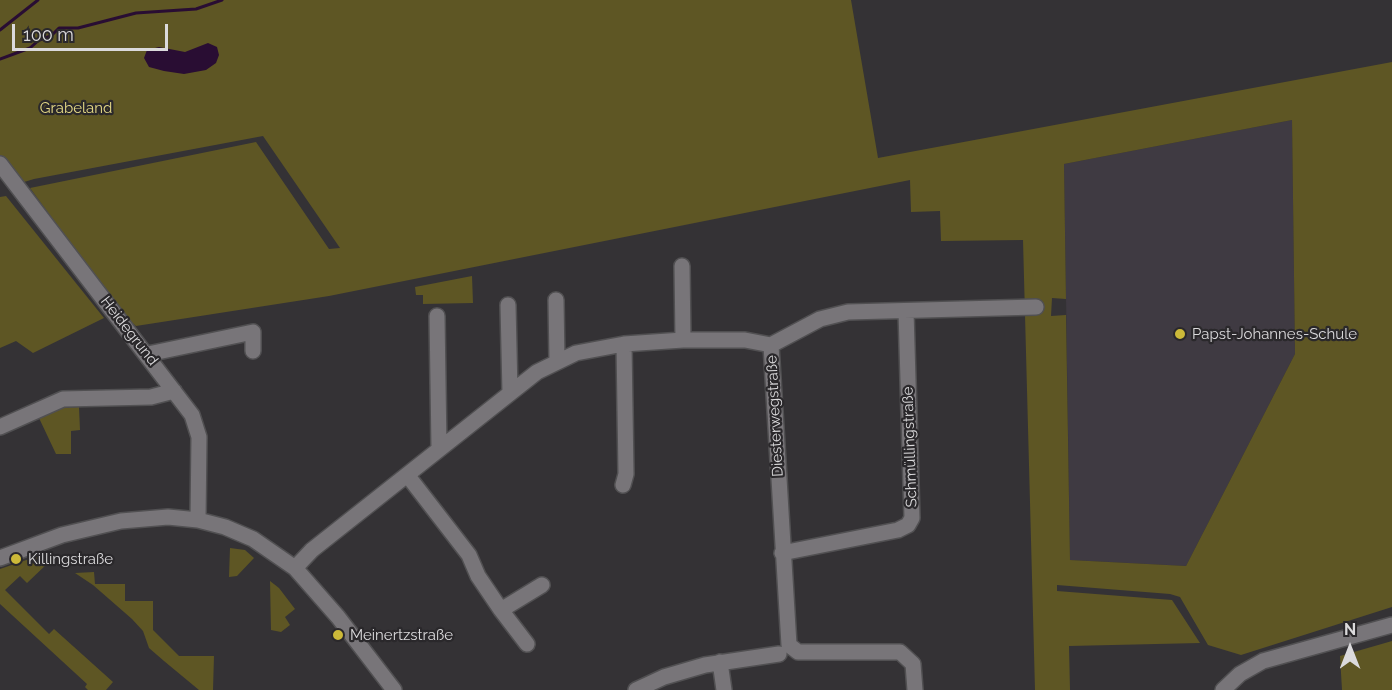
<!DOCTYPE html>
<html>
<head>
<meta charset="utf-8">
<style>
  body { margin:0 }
  #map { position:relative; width:1392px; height:690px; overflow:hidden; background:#343235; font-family:Raleway,sans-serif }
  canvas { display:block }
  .north { position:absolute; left:1320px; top:618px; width:60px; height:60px; -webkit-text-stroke:4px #2a282b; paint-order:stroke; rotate:0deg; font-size:16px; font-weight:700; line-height:24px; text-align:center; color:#dbdadc }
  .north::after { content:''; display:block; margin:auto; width:21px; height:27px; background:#dbdadc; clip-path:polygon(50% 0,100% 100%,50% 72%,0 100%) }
  .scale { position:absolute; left:12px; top:24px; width:156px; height:27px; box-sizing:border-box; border:3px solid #dbdadc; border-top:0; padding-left:8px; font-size:18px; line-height:21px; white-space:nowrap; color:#dbdadc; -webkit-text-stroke:4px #2a282b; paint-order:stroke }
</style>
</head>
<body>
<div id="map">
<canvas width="1392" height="690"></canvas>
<div class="north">N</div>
<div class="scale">100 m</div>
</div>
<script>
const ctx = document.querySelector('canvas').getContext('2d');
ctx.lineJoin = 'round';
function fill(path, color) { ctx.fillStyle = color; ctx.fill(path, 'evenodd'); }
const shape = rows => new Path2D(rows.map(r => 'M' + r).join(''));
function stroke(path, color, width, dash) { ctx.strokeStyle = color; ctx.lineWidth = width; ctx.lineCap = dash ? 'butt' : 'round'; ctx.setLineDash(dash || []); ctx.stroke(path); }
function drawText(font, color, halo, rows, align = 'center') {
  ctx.font = font + ' Raleway,sans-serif'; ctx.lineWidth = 4.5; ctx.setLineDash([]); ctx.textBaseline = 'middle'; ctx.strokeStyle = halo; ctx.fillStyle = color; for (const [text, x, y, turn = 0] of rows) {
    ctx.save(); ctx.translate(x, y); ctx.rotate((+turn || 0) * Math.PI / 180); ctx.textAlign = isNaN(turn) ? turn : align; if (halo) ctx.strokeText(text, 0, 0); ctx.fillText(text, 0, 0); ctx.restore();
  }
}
const built = shape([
  [1292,120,1295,354,1186,566,1070,560,1064,164]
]);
const green = shape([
  [0,0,851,0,878,158,1392,62,1392,607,1241,655,1208,645,1180,597,1170,594,1057,585,1057,591,1172,600,1200,643,1069,646,1070,690,1035,690,1023,240,941,241,940,211,911,212,910,180,329,296,136,326,122,314,30,188,256,142,329,249,340,248,263,136,34,179,11,186,0,172],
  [1292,120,1295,354,1186,566,1070,560,1066,315,1051,316,1052,298,1066,299,1064,164],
  [6,196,104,318,33,353,16,341,0,348,0,197],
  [472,276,473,303,423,304,423,295,416,295,415,287],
  [79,407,80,430,71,431,71,454,56,454,39,418,62,408],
  [230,548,245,550,254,558,237,576,229,577],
  [41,555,48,563,27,583,20,576,5,590,49,634,54,629,113,682,106,690,88,690,85,687,87,684,0,604,0,569],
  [94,572,95,584,125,584,125,601,153,601,153,630,179,656,214,656,213,690,199,690,164,661,149,648,143,631,132,619,93,585,75,573],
  [270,581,279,588,295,609,285,617,290,625,281,632,271,630],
  [1392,641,1392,690,1342,690,1340,656]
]);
const water = shape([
  [208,43,217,47,219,55,216,63,206,70,184,74,164,71,149,67,144,58,147,50,159,47,185,52]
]);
const stream = shape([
  [0,30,38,0],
  [0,59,30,48,39,40,51,36,59,28,78,28,136,13,196,9,222,0]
]);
const minor = shape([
  [0,164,192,415,199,437,198,520],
  [682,266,683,340],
  [556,300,557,362],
  [508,305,510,393],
  [437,316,439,448],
  [148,354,253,332,253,351],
  [0,427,63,399,151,397,174,391],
  [408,476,469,555,478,576,501,610,542,585],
  [623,485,626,474,624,344],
  [782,553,898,530,908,525,912,518,906,311],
  [0,558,62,535,121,521,168,517,198,520,225,527,253,539,295,568,338,617,394,690],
  [295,568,312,550,537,372,576,353,624,344,683,340,745,340,771,345],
  [501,610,527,644],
  [720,662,724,690],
  [636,690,664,677,705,665,779,654],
  [915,690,913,664,900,652,798,652,789,645,771,345,820,319,848,312,1036,307],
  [1223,690,1240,674,1263,661,1392,625]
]);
const markers = [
  [1180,334,6,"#ccb939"],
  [16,559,6,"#ccb939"],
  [338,635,6,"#ccb939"]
];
const parkNames = [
  ["Grabeland",76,108]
];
const streetNames = [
  ["Heidegrund",129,331,52],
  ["Diesterwegstraße",775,416,-93],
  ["Schmüllingstraße",910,447,-92]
];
const poiNames = [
  ["Papst-Johannes-Schule",1192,334],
  ["Killingstraße",28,559],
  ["Meinertzstraße",350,635]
];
fill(built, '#3f3a42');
fill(green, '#5e5624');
fill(water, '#290d33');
stroke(stream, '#290d33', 3);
stroke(minor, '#515052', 18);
stroke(minor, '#787579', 15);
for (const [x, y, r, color] of markers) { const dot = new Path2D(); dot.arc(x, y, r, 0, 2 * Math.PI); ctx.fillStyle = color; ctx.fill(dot); stroke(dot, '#2a282b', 2); }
drawText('15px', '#e7db87', '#2a282b', parkNames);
drawText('15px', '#dbdadc', '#2a282b', streetNames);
drawText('15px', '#dbdadc', '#2a282b', poiNames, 'left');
</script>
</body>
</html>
